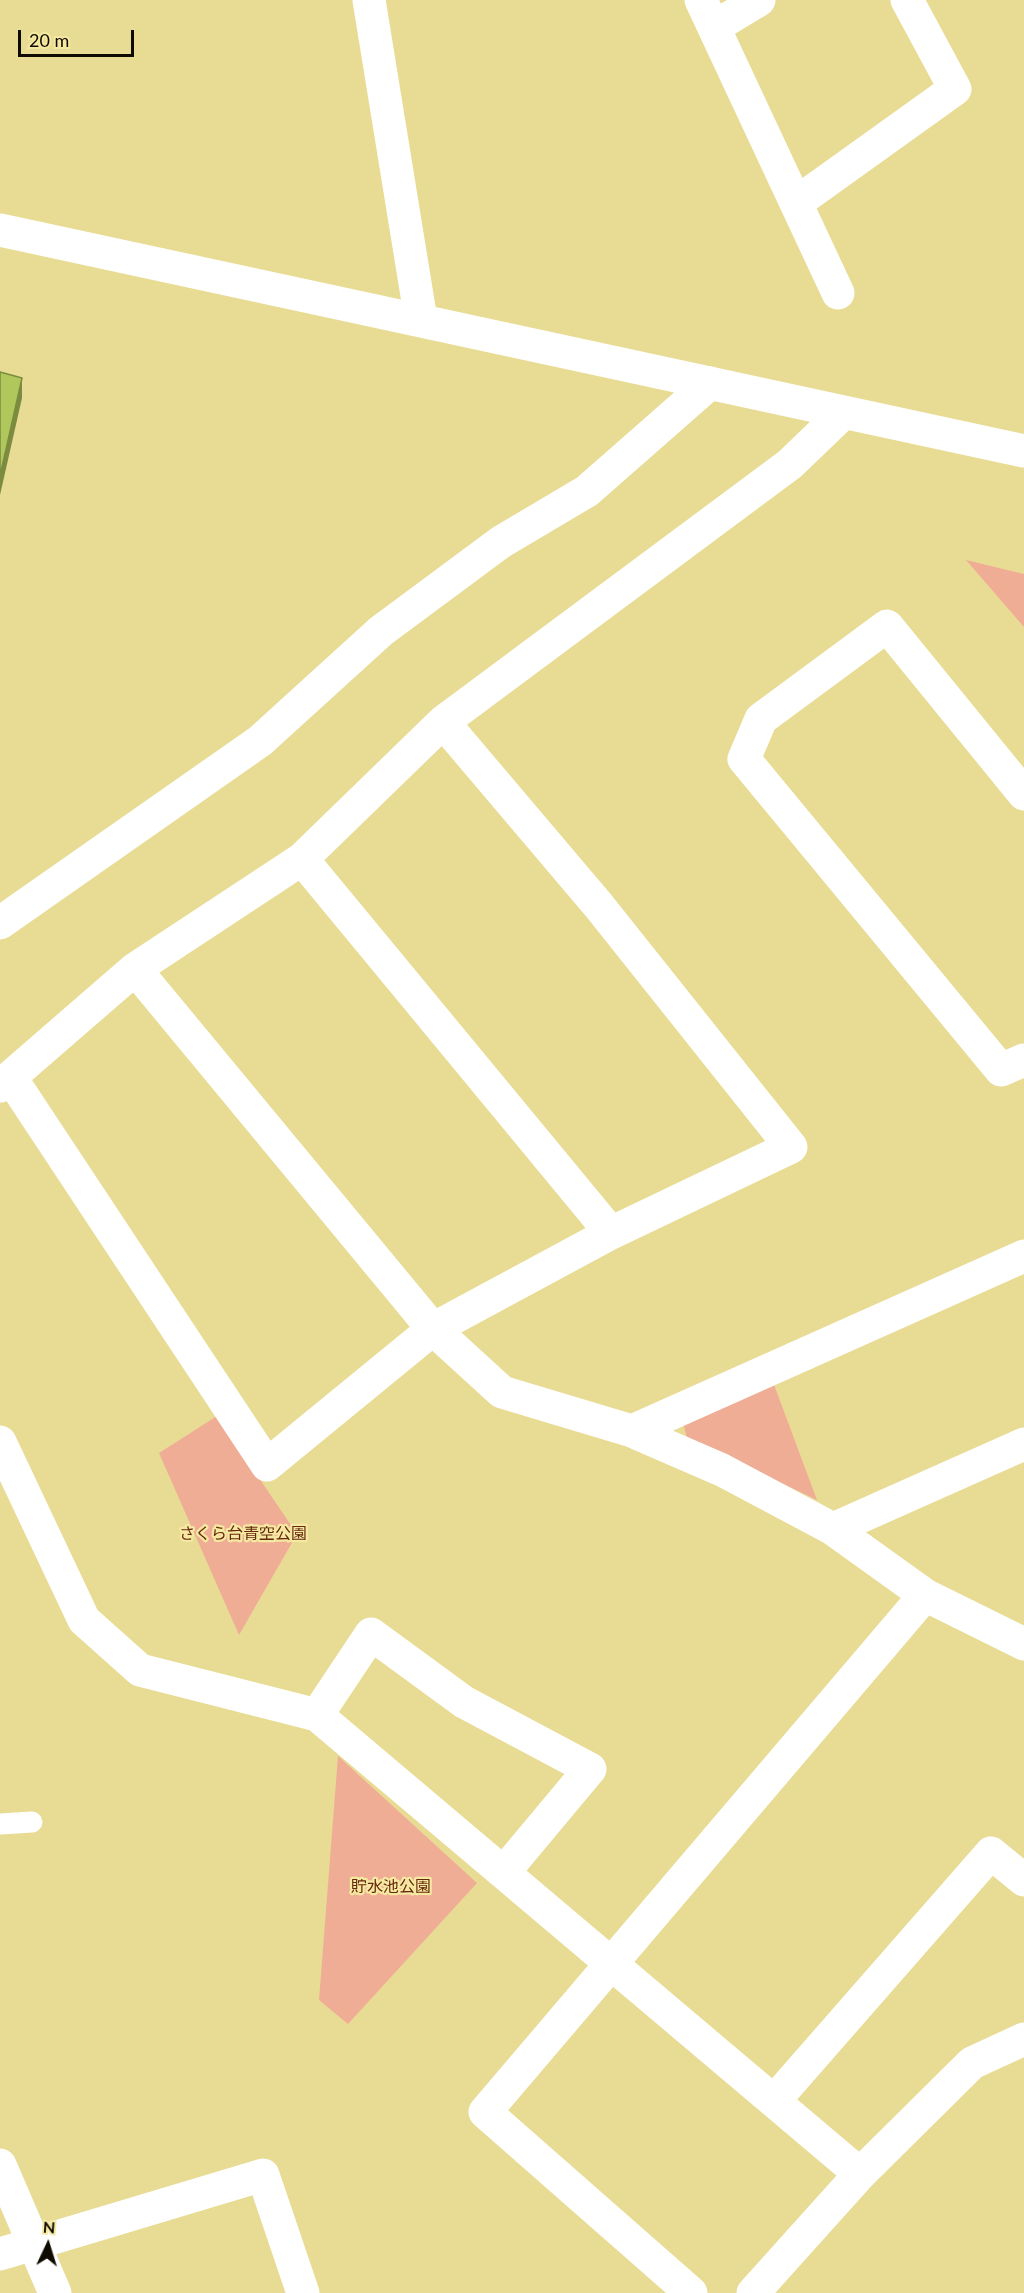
<!DOCTYPE html>
<html>
<head>
<meta charset="utf-8">
<style>
  body { margin:0 }
  #map { position:relative; width:1024px; height:2293px; overflow:hidden; background:#e8db94; font-family:Lato,sans-serif }
  canvas { display:block }
  .north { position:absolute; left:18px; top:2215px; width:60px; height:60px; -webkit-text-stroke:4px #f5e9a1; paint-order:stroke; rotate:4deg; font-size:16px; font-weight:700; line-height:24px; text-align:center; color:#100b00 }
  .north::after { content:''; display:block; margin:auto; width:21px; height:27px; background:#100b00; clip-path:polygon(50% 0,100% 100%,50% 72%,0 100%) }
  .scale { position:absolute; left:18px; top:30px; width:116px; height:27px; box-sizing:border-box; border:3px solid #100b00; border-top:0; padding-left:8px; font-size:18px; line-height:21px; white-space:nowrap; color:#100b00; -webkit-text-stroke:4px #f5e9a1; paint-order:stroke }
</style>
</head>
<body>
<div id="map">
<canvas width="1024" height="2293"></canvas>
<div class="north">N</div>
<div class="scale">20 m</div>
</div>
<script>
const ctx = document.querySelector('canvas').getContext('2d');
ctx.lineJoin = 'round';
function fill(path, color) { ctx.fillStyle = color; ctx.fill(path, 'evenodd'); }
const shape = rows => new Path2D(rows.map(r => 'M' + r).join(''));
function stroke(path, color, width, dash) { ctx.strokeStyle = color; ctx.lineWidth = width; ctx.lineCap = dash ? 'butt' : 'round'; ctx.setLineDash(dash || []); ctx.stroke(path); }
function drawText(font, color, halo, rows, align = 'center') {
  ctx.font = font + ' Lato,"Noto Sans JP",sans-serif'; ctx.lineWidth = 4.5; ctx.setLineDash([]); ctx.textBaseline = 'middle'; ctx.strokeStyle = halo; ctx.fillStyle = color; for (const [text, x, y, turn = 0] of rows) {
    ctx.save(); ctx.translate(x, y); ctx.rotate((+turn || 0) * Math.PI / 180); ctx.textAlign = isNaN(turn) ? turn : align; if (halo) ctx.strokeText(text, 0, 0); ctx.fillText(text, 0, 0); ctx.restore();
  }
}
const green = shape([
  [966,560,1024,574,1024,627],
  [773,1382,817,1500,687,1438,682,1419],
  [217,1416,297,1534,239,1635,159,1453],
  [338,1756,477,1883,348,2024,319,2000]
]);
const lane = shape([
  [0,1824,32,1822]
]);
const street = shape([
  [369,0,421,320],
  [701,0,838,293],
  [714,27,759,0],
  [796,203,955,89,907,0],
  [1024,794,887,626,761,719,744,759,1001,1070,1024,1060],
  [302,859,611,1233],
  [0,923,260,741,381,631,501,542,587,491,710,383],
  [135,969,433,1329,502,1392,632,1431,722,1470,833,1529,925,1595,1024,1644],
  [11,1078,267,1465,433,1329,611,1233,791,1147,599,906,443,722],
  [0,1086,135,969,302,859,443,722,790,464,843,413],
  [632,1431,1024,1256],
  [0,1442,84,1620,140,1670,317,1715,860,2174],
  [833,1529,1024,1444],
  [317,1715,371,1634,464,1702,590,1769,504,1872],
  [774,2101,991,1853,1024,1880],
  [0,2165,55,2293],
  [0,2254,263,2175,303,2293],
  [691,2293,485,2112,925,1595],
  [753,2293,860,2174,972,2063,1024,2039]
]);
const secondary = shape([
  [0,230,1024,451]
]);
const shadedWall = shape([
  [22,378,22,398,0,495,0,476]
]);
const building = shape([
  [0,372,22,378,0,476,0,372]
]);
const parkNames = [
  ["さくら台青空公園",243,1534],
  ["貯水池公園",391,1887]
];
fill(green, '#f0ad96');
stroke(lane, '#fff', 21);
stroke(street, '#fff', 33);
stroke(secondary, '#fff', 33);
fill(shadedWall, '#7b8b40');
fill(building, '#b0c75c');
stroke(building, '#7b8b40', 1.5);
drawText('16px', '#67270e', '#f5e9a1', parkNames);
</script>
</body>
</html>
